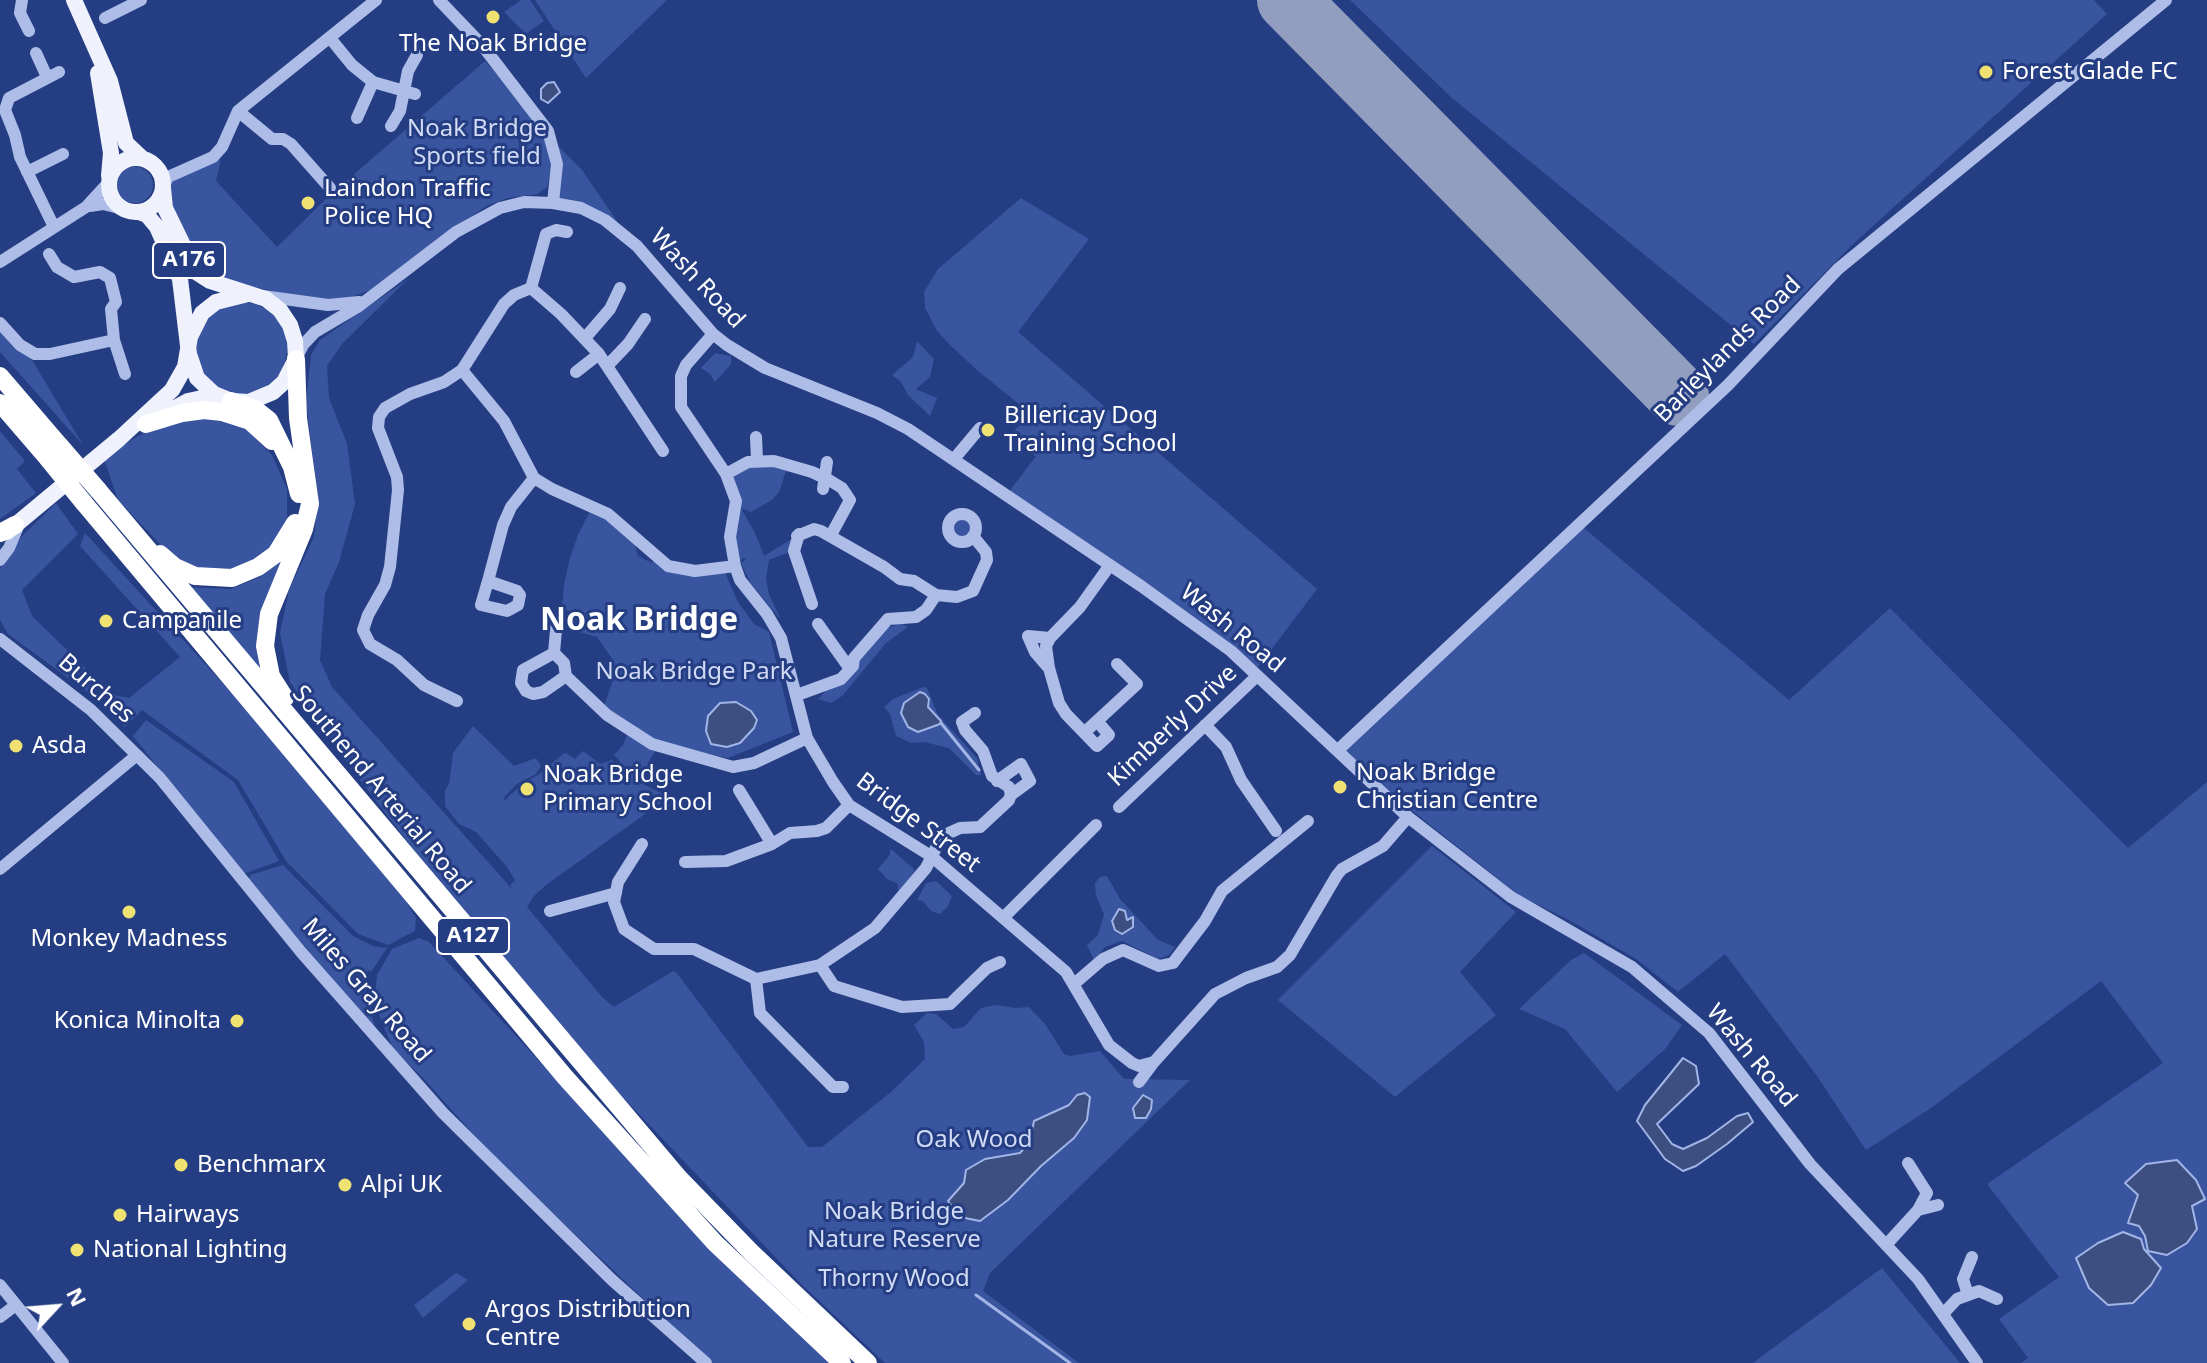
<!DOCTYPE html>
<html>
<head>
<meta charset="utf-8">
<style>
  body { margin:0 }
  #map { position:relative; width:2207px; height:1363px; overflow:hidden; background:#253d82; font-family:"Noto Sans",sans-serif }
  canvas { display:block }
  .north { position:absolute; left:16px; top:1267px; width:80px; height:80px; -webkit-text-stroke:6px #253d82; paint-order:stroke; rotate:64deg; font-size:22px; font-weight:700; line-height:32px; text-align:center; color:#fff }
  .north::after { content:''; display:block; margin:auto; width:28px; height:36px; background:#fff; clip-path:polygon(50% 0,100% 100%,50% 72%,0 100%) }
</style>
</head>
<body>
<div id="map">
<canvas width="2207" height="1363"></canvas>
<div class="north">N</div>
</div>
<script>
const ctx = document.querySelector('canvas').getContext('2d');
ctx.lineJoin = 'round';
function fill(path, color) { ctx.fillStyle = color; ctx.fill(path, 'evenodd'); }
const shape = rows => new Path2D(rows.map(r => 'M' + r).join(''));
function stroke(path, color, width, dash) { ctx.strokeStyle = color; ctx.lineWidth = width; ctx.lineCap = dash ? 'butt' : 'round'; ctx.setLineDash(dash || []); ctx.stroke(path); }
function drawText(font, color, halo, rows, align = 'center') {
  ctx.font = font + ' "Noto Sans",sans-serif'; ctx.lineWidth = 6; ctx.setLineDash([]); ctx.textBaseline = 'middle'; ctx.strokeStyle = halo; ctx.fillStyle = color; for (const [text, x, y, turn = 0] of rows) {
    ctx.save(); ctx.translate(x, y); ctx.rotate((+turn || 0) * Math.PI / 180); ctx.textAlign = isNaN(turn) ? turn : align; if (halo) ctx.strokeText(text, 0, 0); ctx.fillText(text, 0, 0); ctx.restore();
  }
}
const green = shape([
  [521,0,530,0,544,21,526,34,504,12],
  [535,0,667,0,586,78],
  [1350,0,2094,0,2107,14,1852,245,1754,344,1452,98],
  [485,61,511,90,543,134,551,154,551,173,547,187,538,194,508,198,486,206,373,289,346,299,336,301,294,296,229,281,201,269,170,206,170,189,173,181,221,159,216,181,277,247,330,195],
  [554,142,582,170,621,227,554,197],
  '117 185a18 18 0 1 1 36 0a18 18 0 1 1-36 0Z',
  [1021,198,1089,239,1018,332,1317,589,1256,670,1008,493,1036,456,1031,453,1049,427,1029,451,1010,436,1030,413,978,371,950,345,937,331,925,308,924,292,938,269],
  [408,279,342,344,327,366,329,398,347,444,355,504,339,562,325,594,320,660,332,687,513,890,510,885,515,880,507,867,476,832,459,824,445,806,445,790,449,784,453,753,473,726,514,766,536,758,541,766,536,774,517,784,505,796,503,802,522,784,539,774,563,754,566,753,575,759,583,751,600,764,612,760,617,765,620,761,614,755,623,745,629,729,604,706,616,671,613,660,597,637,575,631,575,621,572,612,562,608,564,584,570,558,578,535,590,511,611,520,634,540,638,556,652,563,655,559,662,569,686,575,724,570,738,602,754,624,769,632,793,732,728,758,671,748,656,750,649,761,651,766,637,781,661,793,666,799,546,885,534,896,527,907,602,997,614,1007,673,971,676,972,808,1147,822,1147,891,1092,925,1059,924,1042,914,1025,927,1013,936,1014,953,1029,964,1027,981,1008,995,1005,1016,1008,1029,1007,1045,1024,1064,1054,1070,1056,1100,1051,1124,1079,1190,1080,990,1273,983,1291,1079,1363,885,1363,800,1283,592,1065,423,862,351,768,290,682,280,633,289,590,314,537,318,500,306,401,311,355,320,340],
  '195 348a46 46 0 1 1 92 0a46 46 0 1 1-92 0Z',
  [0,325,32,360,83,445,0,352],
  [917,341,934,359,930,377,916,389,937,398,930,416,908,395,901,382,892,375,913,357],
  [715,353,731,356,731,364,715,382,710,374,701,368],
  [197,415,240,423,272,455,287,489,287,524,273,552,233,574,182,567,118,500,105,462,106,455,152,428],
  [0,431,25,461,17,469,36,493,0,519],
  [748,466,778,466,786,471,779,492,772,500,751,512,741,508,755,533,764,556,798,535,792,551,769,560,766,579,769,594,781,620,750,582,741,563,748,557,740,560,735,535,739,519,729,476],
  [56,503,78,534,22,590,32,616,100,682,90,694,8,634,0,620,0,568,22,536],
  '947 528a14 14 0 1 1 28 0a14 14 0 1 1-28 0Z',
  [1578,523,1789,700,1890,608,2128,848,2207,782,2207,1363,2021,1363,2028,1358,1999,1319,2059,1277,1987,1184,2163,1063,2101,981,1931,1108,1866,1150,1817,1076,1725,954,1678,992,1636,959,1569,920,1520,896,1410,809,1366,777,1338,750],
  [85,533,273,738,407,903,416,918,415,931,388,945,358,934,286,861,238,780,142,710,125,727,108,707,113,695,129,698,180,657,80,546],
  [286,554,260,683,187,587,231,589,262,576],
  [901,623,908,627,886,643,842,696,831,703,818,699,887,628],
  [923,687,927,688,938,715,977,758,981,775,976,775,949,748,924,742,911,743,896,736,890,714,884,707,893,699],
  [146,720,234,782,279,861,243,874,133,736],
  [1432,846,1516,912,1460,972,1496,1015,1395,1097,1278,1000],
  [891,849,915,870,902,890,898,890,898,884,887,879,878,869,889,856],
  [283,865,353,936,373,946,387,948,371,972,368,970,365,995,378,1036,249,879,250,875],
  [1107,876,1120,899,1158,940,1175,947,1169,955,1158,959,1122,941,1105,947,1094,960,1087,945,1098,935,1104,914,1096,896,1095,883,1100,877],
  [936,881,952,896,948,906,940,914,931,911,923,901,917,900,926,883],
  [419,938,429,942,736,1274,829,1363,712,1363,500,1164,423,1078,393,1049,374,1002,377,975,392,949],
  [1584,953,1682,1025,1665,1049,1617,1092,1565,1029,1519,1009,1571,960],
  [1882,1268,1960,1363,1753,1363,1762,1356],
  [456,1273,468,1280,423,1318,414,1305]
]);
const water = shape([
  [554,82,560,92,548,103,541,99,541,89,547,83,554,82],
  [920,692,925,694,929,699,928,707,941,721,940,724,918,732,908,727,901,713,904,703,920,692],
  [736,702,751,711,757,720,754,728,740,743,727,747,711,744,706,731,708,716,720,703,736,702],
  [1119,909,1125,911,1127,920,1133,917,1133,927,1122,934,1115,930,1112,921,1119,909],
  [1683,1058,1696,1066,1699,1084,1657,1124,1672,1144,1683,1149,1707,1138,1737,1116,1748,1113,1753,1122,1727,1144,1696,1166,1683,1171,1665,1159,1637,1121,1645,1105,1683,1058],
  [1085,1093,1090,1097,1087,1120,1074,1138,1041,1166,1008,1200,980,1221,960,1217,948,1201,964,1183,966,1170,985,1159,1020,1153,1030,1141,1034,1121,1069,1105,1077,1095,1085,1093],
  [1143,1095,1152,1100,1151,1109,1146,1118,1135,1118,1133,1108,1143,1095],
  [2177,1160,2196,1180,2205,1199,2192,1206,2197,1229,2187,1243,2167,1255,2148,1251,2145,1236,2139,1226,2128,1223,2138,1195,2125,1183,2146,1164,2177,1160],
  [2123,1232,2141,1239,2144,1249,2161,1268,2151,1285,2133,1303,2108,1305,2089,1288,2076,1258,2098,1243,2123,1232]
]);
const stream = shape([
  [941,723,979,770],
  [976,1295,1070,1363]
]);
const runway = shape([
  [1288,0,1678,395]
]);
const minor = shape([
  [22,0,20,13,29,31],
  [439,0,482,45,548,131,557,164,553,203],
  [105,18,141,0],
  [330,38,352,65,373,82,415,94],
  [36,53,47,77],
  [238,111,272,139,283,139,291,144,330,188],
  [357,118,373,82],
  [391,126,400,111,408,71,417,55],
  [27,172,63,154],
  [163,188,168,177,213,157,222,147,238,111,376,0],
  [90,206,103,204,123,209],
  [54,227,20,157,15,135,5,110,9,98,59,72],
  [49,254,57,267,74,277,100,272,110,278,116,302,111,309,114,340,125,374],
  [0,262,86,207,108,183],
  [531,288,546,234,556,230,567,232],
  [263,296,328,305,359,302],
  [0,323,20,345,35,354,50,354,114,340],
  [713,334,686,365,681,376,681,407,726,474,736,501,730,537,735,566,740,580,767,614,781,638,807,738,833,782,849,805,931,856,1066,972,1109,1045,1132,1063,1139,1066,1154,1062,1215,994,1246,978,1277,967,1290,955,1337,875,1342,869,1383,846,1408,817],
  [585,338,610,309,620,288],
  [296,359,303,345,315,332,359,306,456,232,500,208,524,202,553,203,581,208,605,220,637,246,713,334,727,345,765,368,877,413,908,429,1141,586,1231,651,1408,817,1511,897,1632,967,1709,1033,1810,1164,1918,1279,1977,1363],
  [608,365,628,344,645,319],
  [462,370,504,421,534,478,552,489,608,514,668,566,695,571,735,566],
  [462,370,504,304,514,295,531,288,561,314,599,354,663,451],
  [576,372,599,354],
  [756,437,757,460],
  [954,459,980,428],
  [726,474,748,462,774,461,812,472,829,480,842,488,850,500,831,535],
  [823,489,827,462],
  '948 528a14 14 0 1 1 28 0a14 14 0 1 1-28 0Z',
  [799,534,794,551,812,604],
  [0,560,9,548,20,522],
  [488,581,481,605,507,611,518,605,520,595,517,591,488,581,503,525,511,507,534,478],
  [936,595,957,597,973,591,987,560,986,552,973,536],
  [818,624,850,669],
  [0,639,91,710,160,778,301,952,443,1113,612,1280,706,1363],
  [554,653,564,663,566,676,607,715,652,744,733,767,754,763,807,738],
  [554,653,523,670,521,683,526,691,533,694,543,692,566,676],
  [554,653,557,618],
  [1047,666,1035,652,1028,636,1050,638],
  [797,695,841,679,853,666,854,658,888,619,916,617,926,610,936,595,914,581,900,579,884,567,821,531,814,529,797,536],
  [457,701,424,685,397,660,370,644,363,630,368,615,385,585,390,567,398,490,397,477,378,428,379,417,385,408,410,394,444,382,462,370],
  [1097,721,1137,684,1117,664],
  [1205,725,1226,747,1241,780,1276,831],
  [1085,732,1097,721,1109,735,1097,746,1066,714,1059,703,1049,668,1046,646,1050,638,1080,607,1110,565],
  [1338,750,1728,385,1838,269,2166,0],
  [997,781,1021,764,1030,781,1011,795],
  [739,790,772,844,790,833,817,831,826,828,849,805],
  [1119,807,1257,676],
  [642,844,618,882,614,902,624,929,654,949,694,949,756,979,820,965,875,928,926,868,937,846,949,833,960,828,980,827,1009,800,1011,794,1009,787,992,776,983,751,965,730,962,722,975,713],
  [685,862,726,861,772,844],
  [0,869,137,755],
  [550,911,616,893],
  [1003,918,1096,825],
  [820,965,834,986,902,1007,950,1004,987,968,1000,962],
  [756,979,760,1013,833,1087,843,1087],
  [1074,984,1103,959,1123,950,1159,966,1173,963,1205,921,1222,891,1308,821],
  [1139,1082,1154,1062],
  [1908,1163,1927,1193,1918,1210],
  [1886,1245,1918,1210,1938,1205],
  [0,1285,63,1363],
  [1968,1295,1963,1279,1972,1257],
  [1943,1314,1957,1299,1979,1291,1997,1299],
  [0,1317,16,1305]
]);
const major = shape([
  [74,0,110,81,126,143,143,159],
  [98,73,111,153,109,176],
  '109 185a27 27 0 1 1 54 0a27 27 0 1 1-54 0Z',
  [139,212,147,215,157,227,180,279,189,354,197,378,214,394,231,401,249,402,273,392,284,382,296,359,295,341,290,325,280,310,266,299,210,281,196,272,165,208,163,188],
  [166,413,188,401,202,398,219,400],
  [7,532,119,439,172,390,185,367,190,337,202,313,216,302,248,294]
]);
const highway = shape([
  [0,376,60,446],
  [231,401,255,409,269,420,292,467,299,494],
  [0,403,49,460],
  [146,424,182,413,204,410,222,412,250,421,272,441],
  [98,490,679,1178,751,1252,868,1363],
  [84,503,565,1077,715,1243,842,1363],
  [0,533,15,525],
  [160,554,175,567,195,576,232,578,258,567,276,554,295,523],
  [285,698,271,676,265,646,269,614,304,529,310,504,298,418,296,359]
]);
const highwayBridge = shape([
  [60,446,98,490],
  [49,460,84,503]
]);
const markers = [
  [493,17,8,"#f0e272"],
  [1986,72,8,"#f0e272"],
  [308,203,8,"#f0e272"],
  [988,430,8,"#f0e272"],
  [106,621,8,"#f0e272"],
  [16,746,8,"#f0e272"],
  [1340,787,8,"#f0e272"],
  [527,789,8,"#f0e272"],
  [129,912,8,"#f0e272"],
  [237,1021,8,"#f0e272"],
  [181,1165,8,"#f0e272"],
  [345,1185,8,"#f0e272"],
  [120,1215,8,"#f0e272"],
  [77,1250,8,"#f0e272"],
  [469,1324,8,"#f0e272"]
];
const shields = [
  [189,260,72],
  [473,936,72]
];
const shieldNames = [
  ["A176",189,260],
  ["A127",473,936]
];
const poiNames = [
  ["The Noak Bridge",493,44,"center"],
  ["Forest Glade FC",2002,72],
  ["Laindon Traffic",324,189],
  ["Police HQ",324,217],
  ["Billericay Dog",1004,416],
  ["Training School",1004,444],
  ["Campanile",122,621],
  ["Asda",32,746],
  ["Noak Bridge",1356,773],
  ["Christian Centre",1356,801],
  ["Noak Bridge",543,775],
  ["Primary School",543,803],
  ["Monkey Madness",129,939,"center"],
  ["Konica Minolta",221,1021,"right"],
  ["Benchmarx",197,1165],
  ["Alpi UK",361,1185],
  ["Hairways",136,1215],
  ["National Lighting",93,1250],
  ["Argos Distribution",485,1310],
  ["Centre",485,1338]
];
const parkNames = [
  ["Noak Bridge",477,129],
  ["Sports field",477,157],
  ["Noak Bridge Park",694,672],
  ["Oak Wood",974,1140],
  ["Noak Bridge",894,1212],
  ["Nature Reserve",894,1240],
  ["Thorny Wood",894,1279]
];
const streetNames = [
  ["Wash Road",697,279,47],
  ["Barleylands Road",1728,350,-45],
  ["Wash Road",1232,629,39],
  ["Burches",96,689,41],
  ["Kimberly Drive",1173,726,-43],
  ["Southend Arterial Road",381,790,50],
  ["Bridge Street",918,823,37],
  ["Miles Gray Road",366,991,49],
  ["Wash Road",1751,1056,50]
];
const districtNames = [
  ["Noak Bridge",639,621]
];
fill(green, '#3a559f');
fill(water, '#3d4e81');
stroke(water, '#a2b5e7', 2);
stroke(stream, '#a2b5e7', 3);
stroke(runway, '#929ec0', 62);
stroke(minor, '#adbde7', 12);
stroke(major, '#eff2fd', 16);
stroke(highway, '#fff', 18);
stroke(highwayBridge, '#fff', 18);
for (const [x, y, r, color] of markers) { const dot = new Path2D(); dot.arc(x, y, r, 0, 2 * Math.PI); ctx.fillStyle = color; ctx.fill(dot); stroke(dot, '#253d82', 3); }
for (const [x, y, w] of shields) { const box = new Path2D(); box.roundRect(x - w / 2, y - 18, w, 36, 6); ctx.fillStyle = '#253d82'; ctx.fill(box); stroke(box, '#fff', 2); }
drawText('bold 22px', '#fff', null, shieldNames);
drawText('24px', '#fff', '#253d82', poiNames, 'left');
drawText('24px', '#d1dbf5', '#253d82', parkNames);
drawText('24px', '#fff', '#253d82', streetNames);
drawText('bold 32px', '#fff', '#253d82', districtNames);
</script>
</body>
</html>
